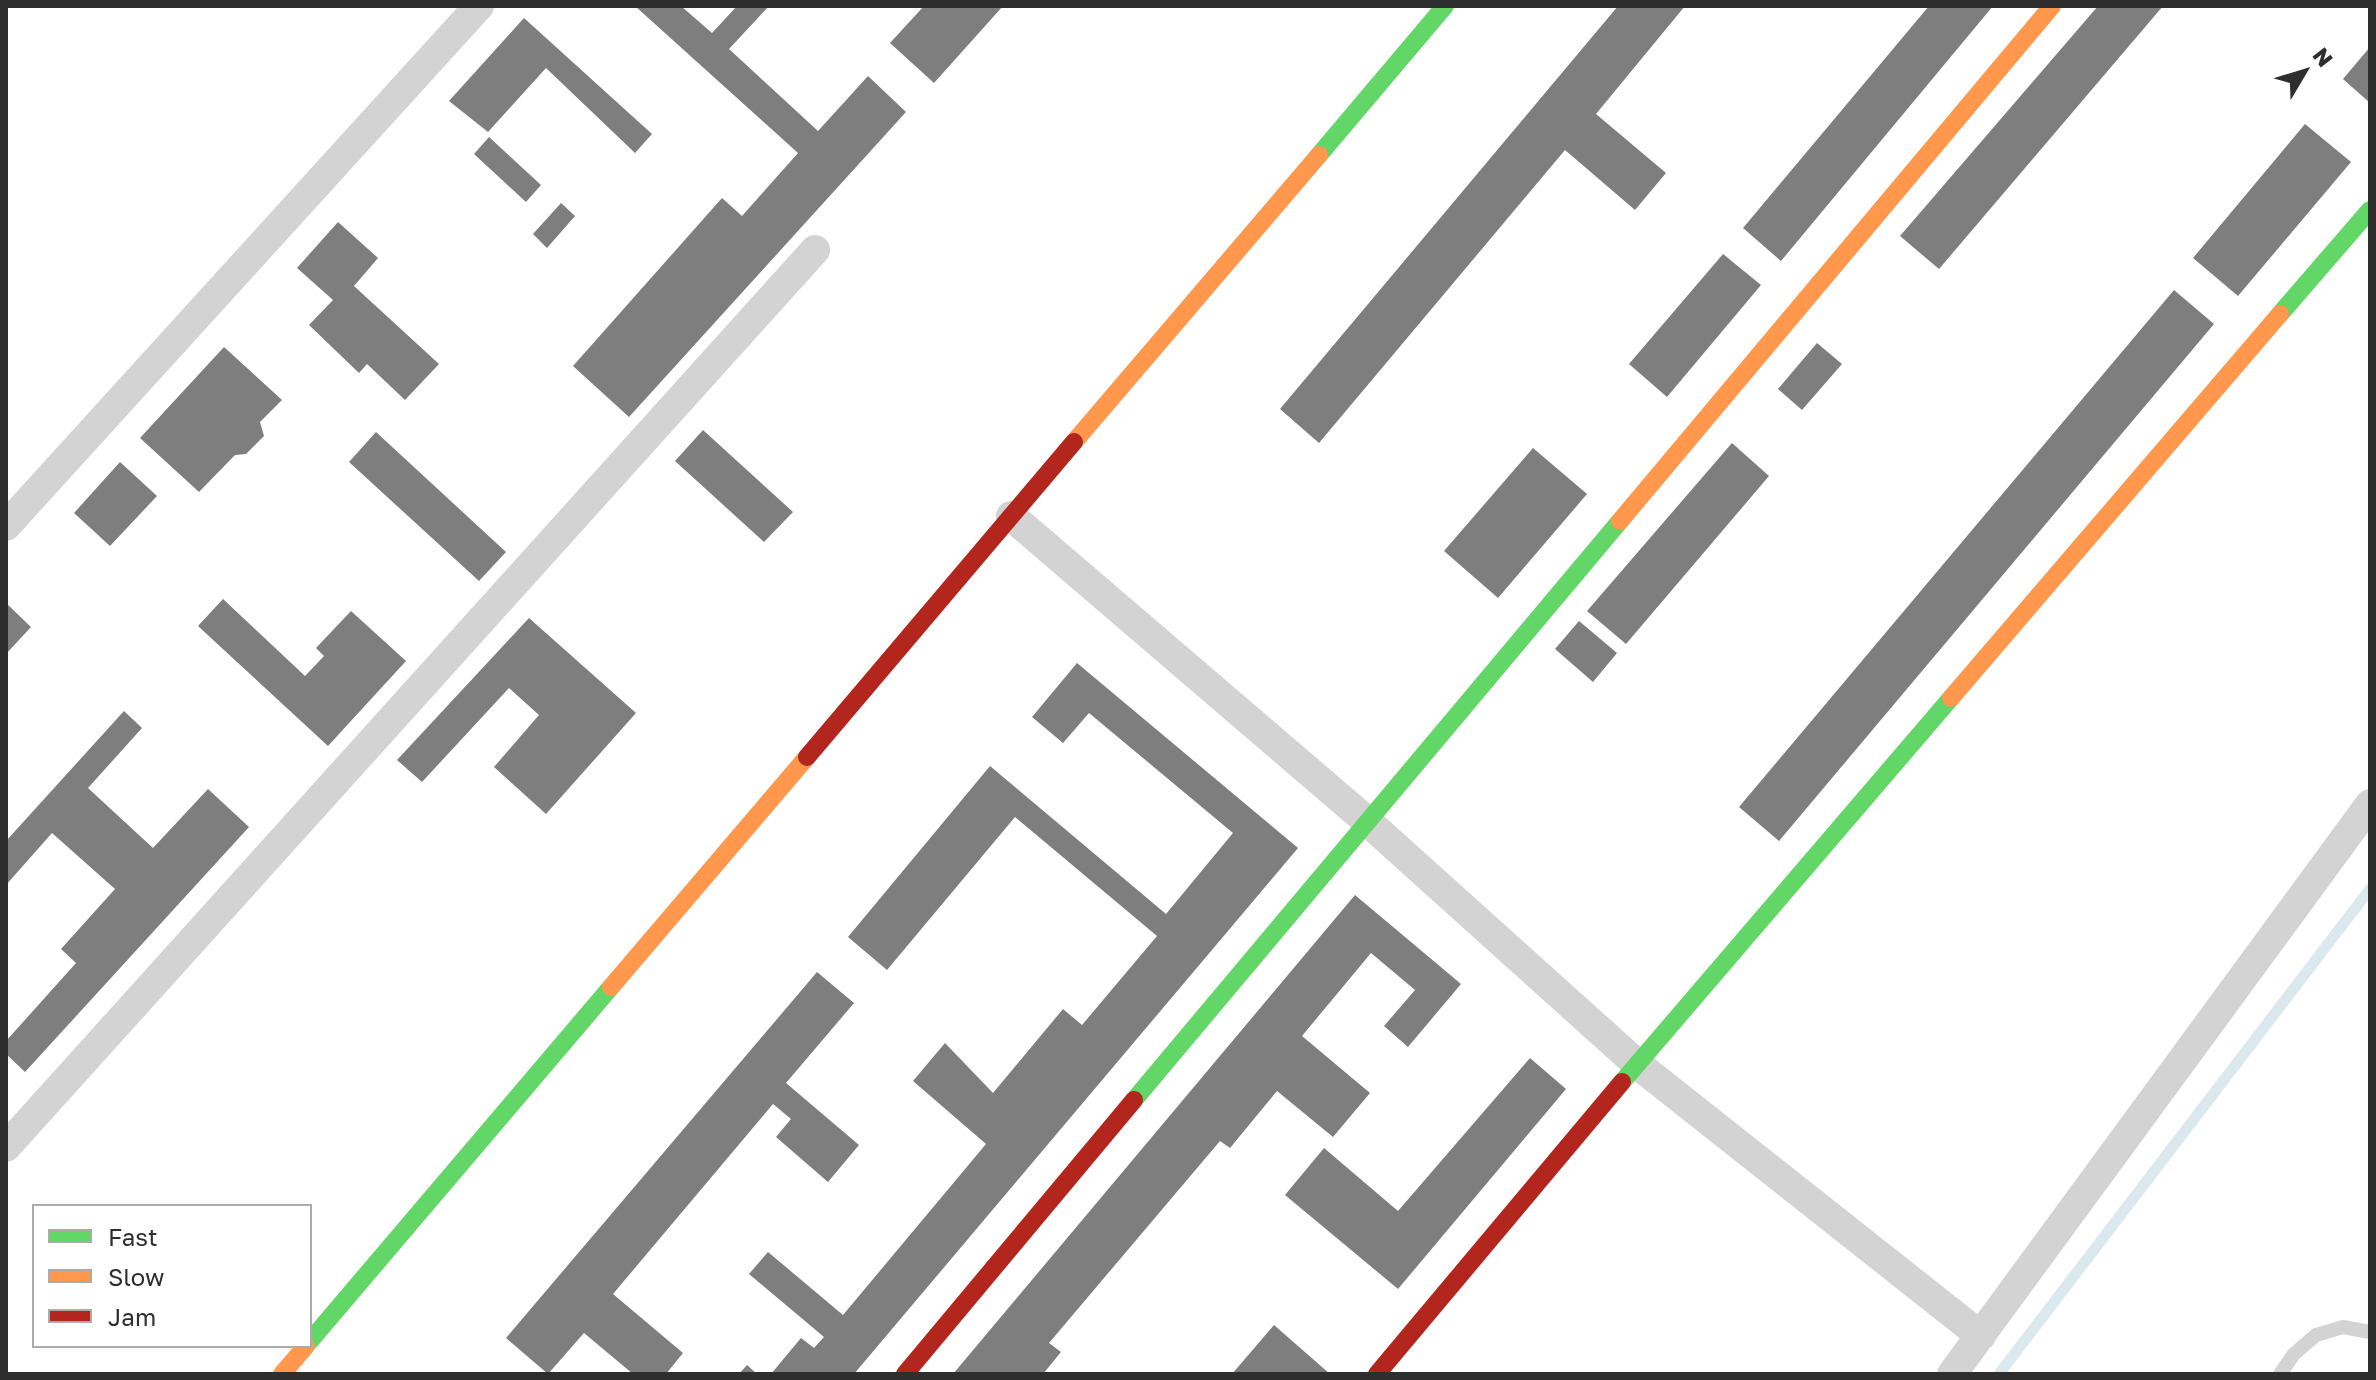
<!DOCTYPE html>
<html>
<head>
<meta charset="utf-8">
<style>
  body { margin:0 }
  #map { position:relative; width:2376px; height:1380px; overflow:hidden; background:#fff; font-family:"Golos Text",sans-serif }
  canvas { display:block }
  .frame { position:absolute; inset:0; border:8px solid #2e2e2e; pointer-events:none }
  .legend { position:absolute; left:32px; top:1204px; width:280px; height:144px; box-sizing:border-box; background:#fff; border:2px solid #ababab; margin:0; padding:10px 14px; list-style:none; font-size:24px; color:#2e2e2e }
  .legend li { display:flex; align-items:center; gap:16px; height:40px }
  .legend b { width:40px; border:2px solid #ababab }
  .north { position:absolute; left:2264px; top:32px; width:80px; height:80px; -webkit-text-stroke:6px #fff; paint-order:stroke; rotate:52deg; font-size:22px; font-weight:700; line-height:32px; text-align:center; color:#2e2e2e }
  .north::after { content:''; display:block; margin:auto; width:28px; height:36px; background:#2e2e2e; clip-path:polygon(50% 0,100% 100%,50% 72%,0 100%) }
</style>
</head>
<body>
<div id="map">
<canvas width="2376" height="1380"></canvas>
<div class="frame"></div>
<ul class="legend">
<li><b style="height:10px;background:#63d668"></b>Fast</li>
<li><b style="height:10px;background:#ff974d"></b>Slow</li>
<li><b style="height:10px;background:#b3261e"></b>Jam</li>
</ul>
<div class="north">N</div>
</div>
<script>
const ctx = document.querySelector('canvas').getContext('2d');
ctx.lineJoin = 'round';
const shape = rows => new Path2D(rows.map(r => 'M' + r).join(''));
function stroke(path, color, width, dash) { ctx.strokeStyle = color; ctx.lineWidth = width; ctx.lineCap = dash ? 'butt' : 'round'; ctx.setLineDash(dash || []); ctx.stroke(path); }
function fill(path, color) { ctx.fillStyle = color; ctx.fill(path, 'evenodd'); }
const stream = shape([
  [1999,1374,2370,889]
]);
const building = shape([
  [635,6,681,6,712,33,737,6,769,6,729,49,818,131,868,76,906,112,629,417,573,366,722,198,742,216,798,153],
  [924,6,1003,6,934,83,890,43],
  [1618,6,1685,6,1596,114,1666,173,1635,210,1565,150,1319,443,1280,409],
  [1929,6,1993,6,1781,261,1743,228],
  [2098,6,2163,6,1939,269,1900,236],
  [524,18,652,134,635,153,546,68,488,132,449,101],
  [2370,47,2370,103,2343,79],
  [2305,124,2351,162,2238,296,2193,258],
  [489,137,541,185,526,202,474,154],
  [561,203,575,216,547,248,533,234],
  [338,222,378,258,354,286,439,364,405,400,367,364,359,373,309,325,333,300,297,268],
  [1723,254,1761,285,1667,397,1629,364],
  [2174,290,2214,324,1779,841,1739,807],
  [1817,343,1842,364,1802,410,1778,389],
  [224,347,282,400,260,422,264,436,246,454,235,455,199,492,140,438],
  [703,430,793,512,764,542,675,461],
  [376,432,506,552,479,581,349,462],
  [1732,443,1769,476,1626,644,1587,611],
  [1533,448,1587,494,1498,598,1444,551],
  [120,462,157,496,110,546,74,513],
  [223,599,305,676,324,656,316,648,351,611,406,661,328,746,198,626],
  [6,603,31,627,6,654],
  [529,618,636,713,546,814,494,767,539,715,509,688,422,782,397,760],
  [1579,621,1617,653,1593,682,1555,649],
  [1077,663,1298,848,854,1374,771,1374,801,1338,814,1348,824,1337,749,1274,768,1252,843,1315,986,1144,913,1081,945,1043,993,1093,1063,1009,1082,1025,1157,936,1015,817,887,970,848,937,990,766,1166,914,1233,833,1089,713,1063,743,1032,717],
  [124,711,142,728,88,788,153,848,208,789,249,827,25,1072,6,1054,6,1041,76,963,61,949,115,889,52,833,6,885,6,841],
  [1355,895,1461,984,1408,1047,1384,1026,1415,990,1371,953,1302,1036,1370,1093,1333,1137,1277,1091,1230,1148,1220,1141,1049,1343,1061,1352,1043,1374,953,1374],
  [817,972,854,1003,786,1083,859,1145,828,1182,776,1137,791,1119,773,1104,613,1294,683,1353,666,1374,633,1374,584,1333,548,1374,506,1338],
  [1530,1058,1566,1089,1398,1289,1285,1195,1324,1148,1398,1211],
  [1274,1325,1330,1374,1232,1374],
  [747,1365,757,1374,739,1374]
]);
const lane = shape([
  [2280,1374,2294,1354,2316,1335,2343,1327,2370,1332]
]);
const street = shape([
  [1011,516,1368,822,1637,1064,1981,1336],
  [6,526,479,6],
  [6,1147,815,250],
  [1952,1374,2370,804]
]);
const fast = shape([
  [1319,155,1445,6],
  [2280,314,2370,210],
  [1622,1082,1951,698],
  [1134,1100,1620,521],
  [310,1341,611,987]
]);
const slow = shape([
  [1074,442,1319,155],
  [1620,521,2052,6],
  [1951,698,2280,314],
  [611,987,807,757],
  [282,1374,306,1346]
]);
const jam = shape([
  [807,757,1074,442],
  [905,1374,1134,1100],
  [1377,1374,1622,1082]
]);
stroke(stream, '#dbe9ef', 11);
fill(building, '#7e7e7e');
stroke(lane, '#d3d3d3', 14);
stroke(street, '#d3d3d3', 30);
stroke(fast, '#63d668', 18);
stroke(slow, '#ff974d', 18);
stroke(jam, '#b3261e', 18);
</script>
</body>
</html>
